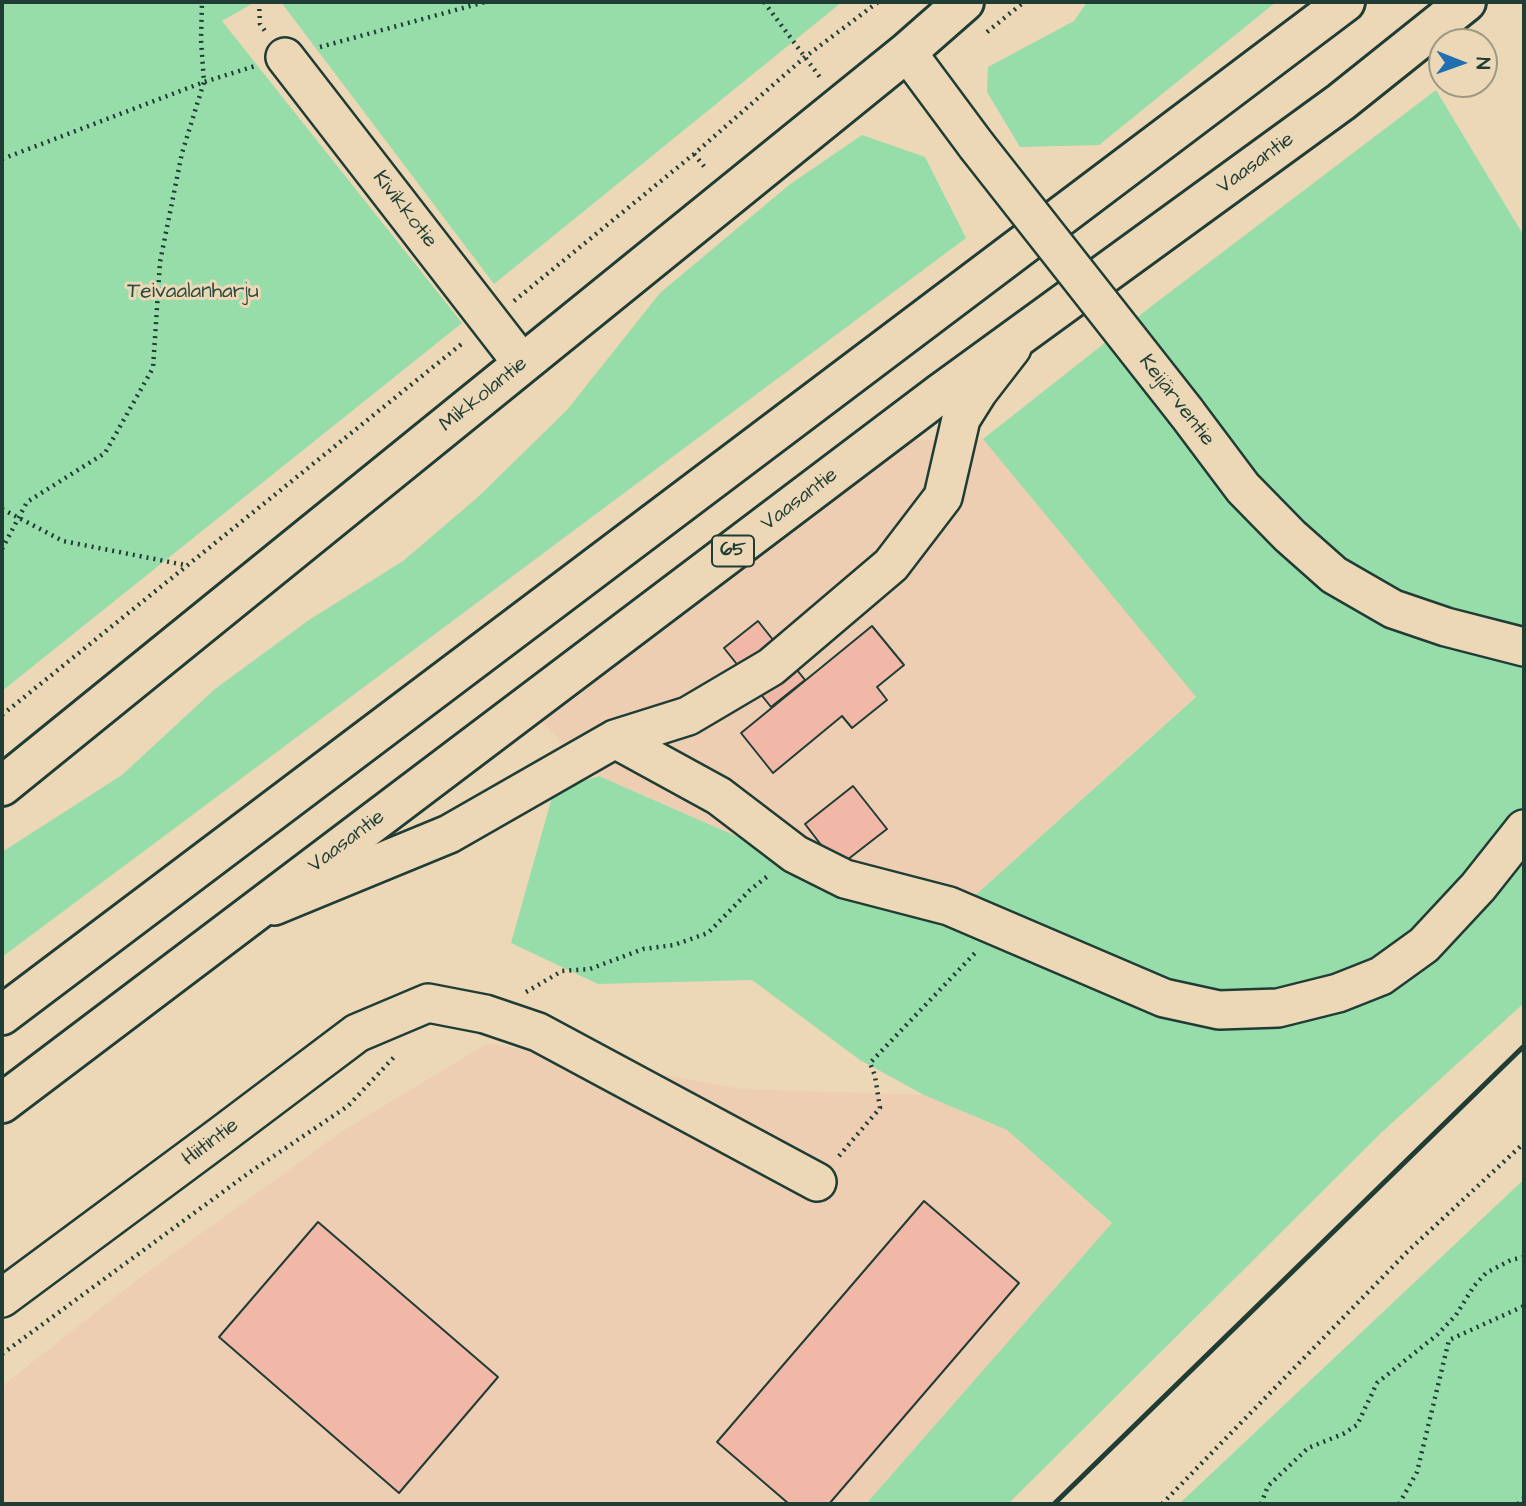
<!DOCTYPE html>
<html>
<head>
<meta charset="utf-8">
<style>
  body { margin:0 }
  #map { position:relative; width:1526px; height:1506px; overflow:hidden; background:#ecd7b6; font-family:"Architects Daughter",sans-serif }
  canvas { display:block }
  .frame { position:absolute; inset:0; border:4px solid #1f3d34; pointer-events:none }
  .north { position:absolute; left:1428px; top:28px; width:70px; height:70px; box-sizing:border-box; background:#ecd7b6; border:2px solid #9a9982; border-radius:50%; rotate:91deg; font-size:19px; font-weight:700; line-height:28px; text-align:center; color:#1f3d34 }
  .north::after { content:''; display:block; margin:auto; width:24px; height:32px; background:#1f6fb2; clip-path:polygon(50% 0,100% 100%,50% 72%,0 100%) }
</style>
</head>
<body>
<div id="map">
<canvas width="1526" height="1506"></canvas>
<div class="frame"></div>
<div class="north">N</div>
</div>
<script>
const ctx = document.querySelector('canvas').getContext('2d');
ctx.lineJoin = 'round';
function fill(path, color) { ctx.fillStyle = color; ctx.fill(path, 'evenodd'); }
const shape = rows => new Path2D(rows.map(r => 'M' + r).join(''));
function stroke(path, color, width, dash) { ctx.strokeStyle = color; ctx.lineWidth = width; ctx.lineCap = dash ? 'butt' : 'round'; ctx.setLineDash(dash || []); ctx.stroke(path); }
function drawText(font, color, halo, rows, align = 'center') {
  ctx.font = font + ' "Architects Daughter",sans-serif'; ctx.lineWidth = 6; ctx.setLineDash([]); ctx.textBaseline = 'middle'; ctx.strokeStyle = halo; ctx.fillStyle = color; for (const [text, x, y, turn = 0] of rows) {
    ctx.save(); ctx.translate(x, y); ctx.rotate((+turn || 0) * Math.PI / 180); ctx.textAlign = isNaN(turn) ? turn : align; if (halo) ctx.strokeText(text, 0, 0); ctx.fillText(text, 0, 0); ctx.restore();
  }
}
const built = shape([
  [983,439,1196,696,941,926,599,776,542,723,915,440],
  [488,1043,740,1089,924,1095,1007,1130,1112,1224,866,1504,2,1504,2,1386,137,1280,344,1130]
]);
const green = shape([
  [2,2,255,2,222,21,462,323,2,691],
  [281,2,842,2,494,284],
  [1087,2,1276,2,1099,145,1020,147,987,92,988,67,1074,21],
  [1436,90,1524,236,1524,1003,1382,1132,1008,1504,866,1504,1112,1223,1007,1130,924,1095,860,1060,752,980,598,984,511,943,554,790,599,776,941,926,1196,697,983,439,1153,305],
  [862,135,925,157,966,238,2,957,2,852,122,775,215,689,309,620,403,561,478,497,567,410,660,293,789,185],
  [1524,1179,1524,1504,1179,1504,1519,1184]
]);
const building = shape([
  [758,621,805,680,771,707,724,648,758,621],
  [872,626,904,665,877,687,887,700,852,728,842,716,773,773,741,733,872,626],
  [853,786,887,829,838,867,805,824,853,786],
  [924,1201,1019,1283,829,1504,789,1504,717,1442,924,1201],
  [318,1222,498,1377,399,1493,219,1337,318,1222]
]);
const path = shape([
  [259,2,260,24,265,31],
  [764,2,822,80],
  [987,32,1024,2],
  [320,47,485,2],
  [694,154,707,170],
  [2,159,204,82,255,66],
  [514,301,694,154,805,57,878,2],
  [2,509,63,541,185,565],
  [2,549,27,502,105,453,153,368,160,262,182,153,204,82,201,40,202,2],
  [2,715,464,342],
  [526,992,562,971,590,969,643,949,674,945,708,933,750,890,769,875],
  [839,1156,880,1108,875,1076,870,1063,976,952],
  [2,1354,250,1172,348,1106,396,1055],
  [1162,1504,1409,1250,1524,1143],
  [1261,1504,1268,1486,1308,1448,1343,1434,1357,1425,1377,1383,1437,1335,1456,1315,1474,1286,1486,1273,1511,1260,1524,1257],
  [1399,1504,1417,1472,1449,1340,1524,1306],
  [1518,1504,1524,1498]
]);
const minor = shape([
  [907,52,976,145],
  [285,57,522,363],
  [1186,412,1243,488,1290,536,1334,575,1393,609,1446,627,1524,647],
  [615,739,719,796,795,854,845,879,949,906,1164,998,1219,1010,1278,1008,1338,993,1381,976,1424,945,1478,887,1524,829],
  [274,906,449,834,615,739,688,716,771,667,891,565,943,497,961,419,978,392,1012,348],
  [2,1298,219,1137,357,1033,428,1003,485,1014,538,1032,817,1182]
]);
const major = shape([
  [2,786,907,52,964,2]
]);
const highway = shape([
  [2,1015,1345,2],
  [2,1103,941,393,1341,102,1466,2]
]);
const rail = shape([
  [1054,1504,1524,1046]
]);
const minorBridge = shape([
  [976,145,1186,412]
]);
const shields = [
  [733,551,42]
];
const shieldNames = [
  ["65",733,551]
];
const streetNames = [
  ["Vaasantie",1256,164,-36],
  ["Kivikkotie",404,210,52],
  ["Mikkolantie",484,395,-39],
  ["Keijärventie",1176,401,52],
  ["Vaasantie",800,500,-37],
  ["Vaasantie",347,842,-37],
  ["Hiitintie",211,1143,-37]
];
const parkNames = [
  ["Teivaalanharju",193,293]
];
fill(built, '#eeceb2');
fill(green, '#97ddaa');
fill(building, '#f1b8a8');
stroke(building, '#1f3d34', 2);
stroke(minor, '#1f3d34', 42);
stroke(major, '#1f3d34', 44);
stroke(highway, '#1f3d34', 44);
stroke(path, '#1f3d34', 4.5, [2, 5]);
stroke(minor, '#ecd7b6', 37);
stroke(major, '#ecd7b6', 38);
stroke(highway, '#ecd7b6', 38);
stroke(rail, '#1f3d34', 5);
stroke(minorBridge, '#1f3d34', 42, []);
stroke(minorBridge, '#ecd7b6', 37);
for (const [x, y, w] of shields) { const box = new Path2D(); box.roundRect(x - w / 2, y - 15.5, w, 31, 5); ctx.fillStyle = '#ecd7b6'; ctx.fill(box); stroke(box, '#1f3d34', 2); }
drawText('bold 19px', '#1f3d34', null, shieldNames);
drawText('21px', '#1f3d34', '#ecd7b6', streetNames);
drawText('21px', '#2b4d40', '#ecd7b6', parkNames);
</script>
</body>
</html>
